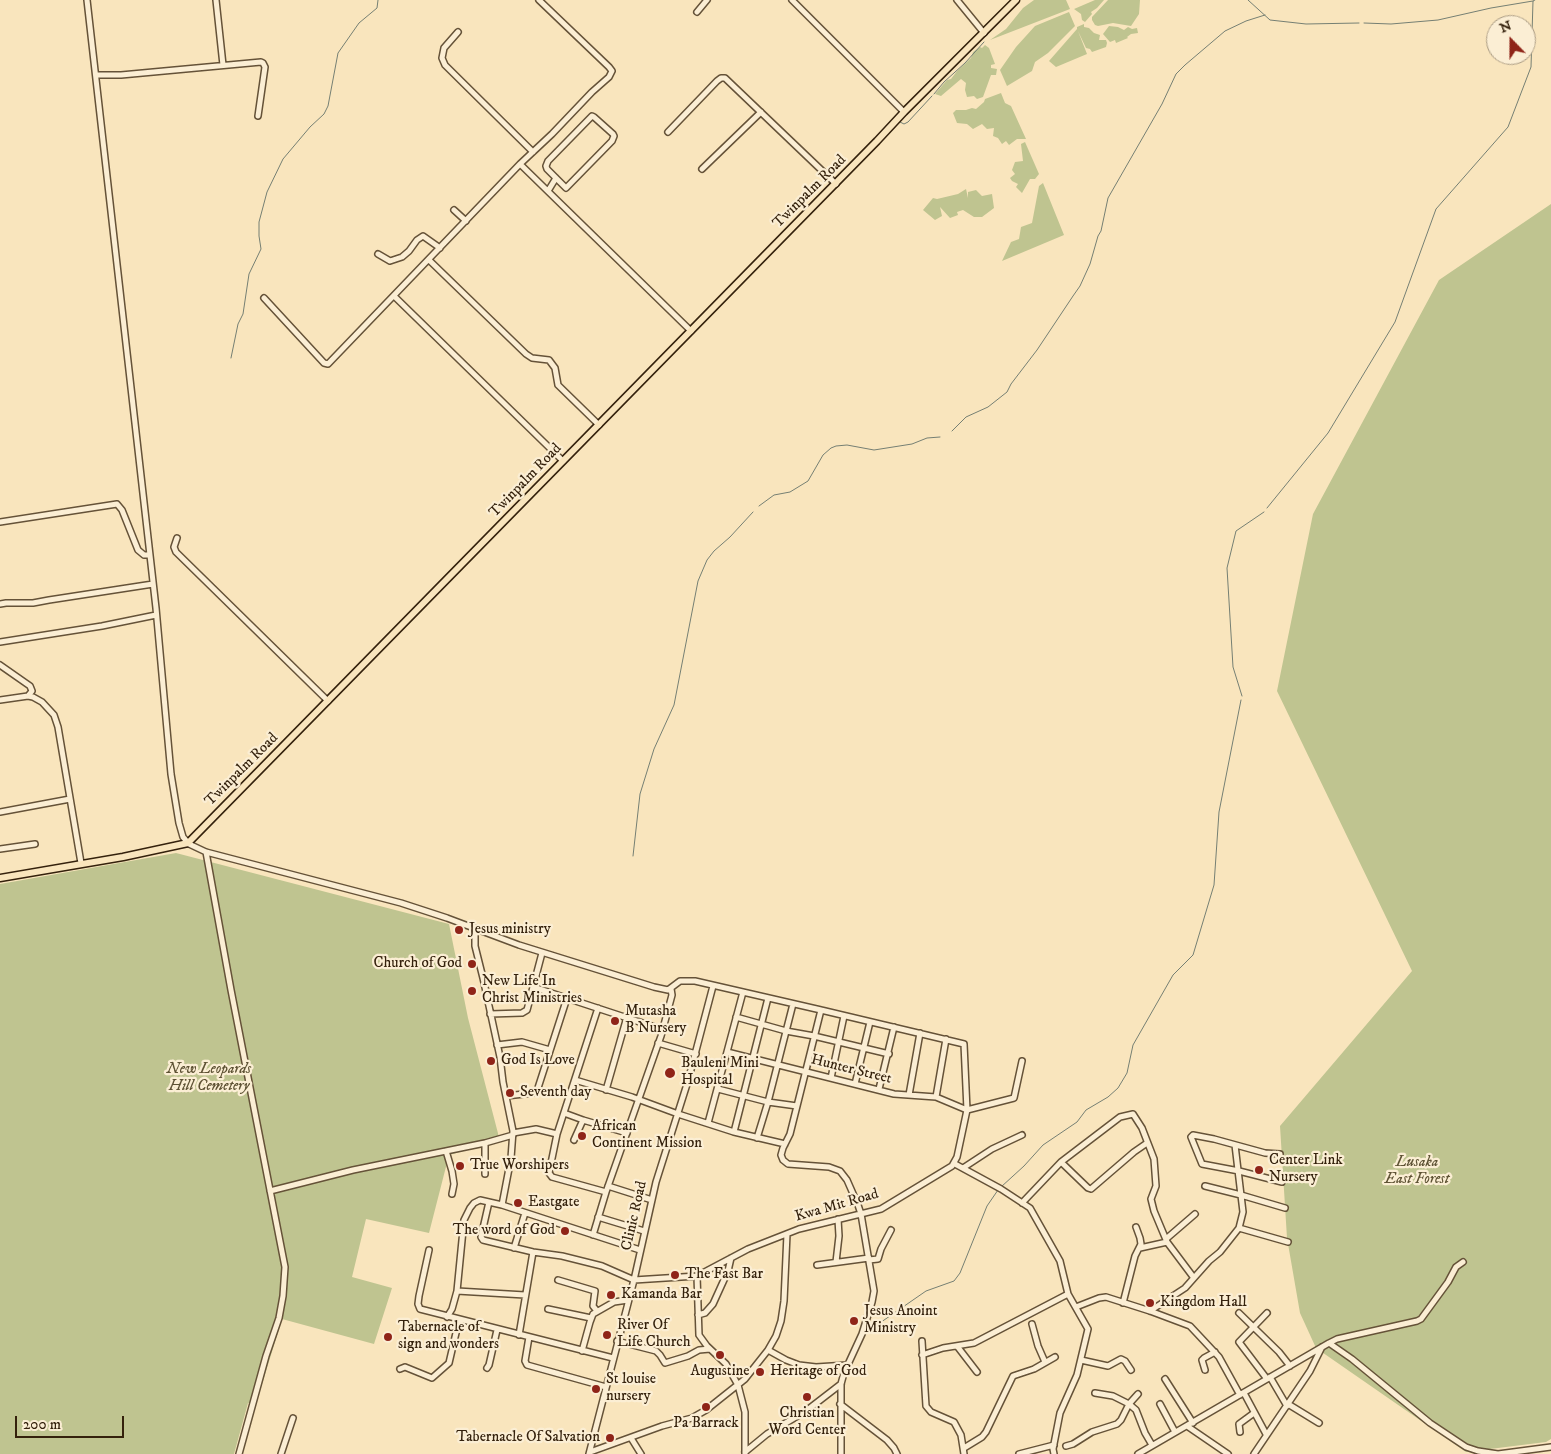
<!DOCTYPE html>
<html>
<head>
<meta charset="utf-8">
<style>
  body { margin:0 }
  #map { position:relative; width:1551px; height:1454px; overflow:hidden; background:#f9e5bd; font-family:"IM FELL DW Pica",serif }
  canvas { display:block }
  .north { position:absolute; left:1486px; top:15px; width:50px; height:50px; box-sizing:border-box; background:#fbeed4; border:1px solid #ab9c84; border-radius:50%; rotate:338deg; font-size:14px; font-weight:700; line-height:20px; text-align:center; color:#34210c }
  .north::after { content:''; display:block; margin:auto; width:18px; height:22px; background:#8f2418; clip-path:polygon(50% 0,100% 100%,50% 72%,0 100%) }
  .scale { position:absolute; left:15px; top:1416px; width:109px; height:22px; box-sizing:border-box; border:2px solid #34210c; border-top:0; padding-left:6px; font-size:15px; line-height:18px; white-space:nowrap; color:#34210c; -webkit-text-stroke:4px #fbeed4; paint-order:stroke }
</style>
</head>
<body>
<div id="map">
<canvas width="1551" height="1454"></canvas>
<div class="north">N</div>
<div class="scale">200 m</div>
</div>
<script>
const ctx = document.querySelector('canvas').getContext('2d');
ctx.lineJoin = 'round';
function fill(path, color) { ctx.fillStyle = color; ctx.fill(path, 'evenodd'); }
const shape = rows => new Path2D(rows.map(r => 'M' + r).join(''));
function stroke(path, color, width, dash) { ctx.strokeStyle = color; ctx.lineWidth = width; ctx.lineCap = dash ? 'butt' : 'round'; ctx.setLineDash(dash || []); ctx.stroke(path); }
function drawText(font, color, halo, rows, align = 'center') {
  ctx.font = font + ' "IM FELL DW Pica",serif'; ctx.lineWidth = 4.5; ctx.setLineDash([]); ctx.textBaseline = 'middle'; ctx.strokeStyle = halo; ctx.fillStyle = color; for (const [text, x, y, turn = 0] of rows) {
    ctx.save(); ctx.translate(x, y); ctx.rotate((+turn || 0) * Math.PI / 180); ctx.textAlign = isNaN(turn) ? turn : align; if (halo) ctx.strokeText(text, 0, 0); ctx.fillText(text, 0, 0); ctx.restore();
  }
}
const green = shape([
  [1034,0,1066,0,1070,9,990,40,1006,29,1023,8],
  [1095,0,1104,0,1097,8,1091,12,1092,14,1085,22,1082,20,1081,14,1074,9],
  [1108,0,1140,0,1139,14,1131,26,1113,23,1098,26,1095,25,1092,20,1092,17],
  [1069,12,1075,26,1048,53,1035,62,1032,71,1007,86,1000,70,1016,47,1035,26],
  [1084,24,1084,27,1089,28,1094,33,1100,35,1099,40,1106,40,1107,43,1106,47,1092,52,1090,49,1086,48,1078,31,1087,54,1056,67,1049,61,1077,29,1077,27],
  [1109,26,1118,27,1124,30,1128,27,1132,29,1137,28,1138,33,1131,34,1127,37,1128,38,1116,43,1115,40,1110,42,1103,34],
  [985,45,989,48,995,64,991,65,991,68,997,69,996,75,991,75,983,97,977,99,974,96,967,97,965,90,966,83,961,79,941,96,935,94,947,80,951,79,957,71,971,58,973,52,980,47,982,48],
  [1001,93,1005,103,1011,106,1026,139,1017,139,1009,145,1006,141,1002,144,998,138,993,136,994,128,987,129,982,124,973,129,967,124,957,123,953,113,956,110,966,110,972,108,976,109,984,102,985,99],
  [1025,142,1039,174,1035,179,1030,179,1022,193,1016,187,1018,184,1012,181,1010,178,1015,174,1012,170,1015,162,1023,161,1021,144],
  [1043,183,1064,235,1002,261,1011,242,1019,239,1021,227,1032,223,1039,186],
  [966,189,968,198,968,192,976,190,982,196,992,194,994,208,982,217,974,217,963,210,957,212,958,215,950,218,940,207,942,216,935,220,923,210,933,198,937,199,958,194],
  [1551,204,1551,1439,1546,1442,1466,1452,1316,1348,1300,1313,1287,1238,1280,1126,1412,971,1277,691,1313,514,1439,280],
  [176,853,449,924,468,1018,500,1141,449,1155,429,1233,366,1219,352,1277,392,1288,374,1344,282,1319,256,1404,248,1403,234,1454,0,1454,0,884]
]);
const stream = shape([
  [1248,0,1270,20,1306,24,1359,23],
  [1364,23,1391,24,1438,20,1491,8,1533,1],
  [934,94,944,82,965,63,984,42],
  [900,122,904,124,908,122,932,96],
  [231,358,238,324,243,314,249,274,261,249,259,236,259,222,267,192,283,159,310,127,324,114,328,106,338,53,359,23,377,8,378,0],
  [952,431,966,417,988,407,1007,392,1011,384,1037,350,1073,296,1080,286,1090,264,1098,236,1101,231,1108,198,1162,104,1176,74,1185,65,1225,31,1246,21,1265,15],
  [759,506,774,495,790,492,808,481,823,455,831,448,836,446,847,445,874,450,912,444,927,438,940,437],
  [1267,508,1328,433,1395,322,1436,209,1508,127,1531,67,1533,1,1535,0],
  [1242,696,1233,667,1227,568,1236,531,1264,512],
  [633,856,640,794,654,749,674,705,698,581,707,560,714,551,730,537,753,512],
  [1001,1187,1024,1166,1043,1145,1077,1122,1086,1110,1108,1097,1118,1088,1127,1073,1133,1045,1173,975,1193,955,1214,885,1219,812,1241,700],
  [874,1327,926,1291,954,1281,960,1273,987,1206,998,1190]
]);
const minor = shape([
  [87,0,156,608,171,774,179,823,183,837,189,844,206,852,401,903,447,918,519,945,654,987,668,990,680,981,695,981,821,1010,964,1044,967,1110,957,1157,952,1166,881,1209,799,1229,748,1249,697,1276,634,1280,602,1266,562,1256,533,1252,483,1240,481,1237,489,1202],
  [216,0,223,65],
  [792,0,904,112],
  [957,0,984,33],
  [697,12,707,0],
  [458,32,444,48,442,58,445,65,533,152],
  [96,75,121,75,261,62,263,63,265,67,258,116],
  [668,132,717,81,721,78,725,78,836,184],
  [520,164,552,134,592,92,609,77,612,71,609,67,539,0],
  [702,169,761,112],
  [548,191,556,178,566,188,612,141,614,136,613,134,594,117,592,116,548,161,546,166,547,169,556,178],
  [454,210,466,221],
  [378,254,390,261,402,257,409,251,417,240,423,236,440,248],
  [429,260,526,354,532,358,549,360,555,368,558,385,599,425],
  [394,296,563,461],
  [264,298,324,363,328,364,520,164,691,331],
  [0,522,117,504,122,510,138,550,144,555,150,555],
  [177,538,174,547,176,552,328,701],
  [0,604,6,603,33,603,49,600,153,584],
  [0,642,102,626,156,615],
  [0,665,30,686,32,691,28,696],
  [0,700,28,696,33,697,42,702,54,715,58,727,81,863],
  [0,812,70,799],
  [0,849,35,844],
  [206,852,231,990,285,1267,283,1296,279,1318,266,1356,239,1454],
  [475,928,475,946,483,978,500,1057,503,1082,513,1131,511,1158,502,1205],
  [533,987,661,1029],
  [598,1008,557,1134,549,1173,552,1177,606,1192],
  [821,1010,790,1134,783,1148,781,1155,783,1160,788,1164,829,1167,840,1171,847,1180,858,1205,861,1214,874,1291,872,1302,862,1334,844,1373,841,1384,841,1454],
  [490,1014,522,1013,527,1010,542,953],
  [736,1017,786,1031,814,1036,889,1054],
  [658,1043,696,1054],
  [497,1045,522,1042,550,1050],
  [727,1052,894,1094,936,1097,967,1110,1014,1098,1022,1061],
  [831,1078,844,1016],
  [575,1080,632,1097,678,1114,734,1132,785,1144],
  [855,1084,870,1022],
  [718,1089,768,1102,797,1106],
  [879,1089,894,1027],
  [606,1090,627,1017],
  [909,1095,920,1033],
  [506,1096,533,1093,537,1091,567,998],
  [936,1097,946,1039],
  [564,1113,583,1120,627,1133],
  [708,1123,743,992],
  [734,1132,768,998],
  [513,1133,536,1129,557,1134],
  [757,1138,768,1102,793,1004],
  [574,1140,583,1120],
  [485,1143,485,1174],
  [446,1151,452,1171,454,1184,452,1194],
  [1280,1154,1265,1153,1214,1139,1193,1135,1191,1137,1202,1164,1239,1171,1282,1182],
  [1061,1162,1088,1188,1091,1189,1134,1152,1147,1143],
  [955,1164,1001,1189,1030,1208,1060,1261,1068,1294,1088,1329,1077,1375,1060,1413,1053,1449,1054,1454],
  [963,1168,992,1149,1022,1135],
  [608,1186,652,1200],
  [1205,1186,1241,1195,1285,1208],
  [270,1191,353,1170,485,1143,513,1135],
  [1022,1203,1061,1162,1120,1117,1133,1114,1142,1128,1154,1159,1156,1186,1151,1199,1154,1211,1167,1242,1194,1278],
  [598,1217,644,1231],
  [1239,1228,1288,1242],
  [593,1235,606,1192,661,1036,672,995,671,989],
  [1166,1239,1195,1214],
  [514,1248,525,1213],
  [1140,1248,1167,1242],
  [429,1250,419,1296,418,1304,420,1309,613,1358],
  [869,1260,878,1259,881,1249,891,1230],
  [836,1262,839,1236,838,1219],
  [817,1265,869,1258],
  [697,1276,699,1335,707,1346,726,1364,738,1385,745,1412,745,1454],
  [558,1280,595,1291,593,1306,597,1311],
  [457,1291,525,1295],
  [1123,1303,1135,1256,1141,1244,1140,1238,1136,1227],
  [1076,1307,1099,1298,1106,1297,1150,1311,1190,1326,1219,1357,1240,1395],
  [548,1309,591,1318],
  [1150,1311,1185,1288,1209,1261,1220,1252,1239,1228,1243,1212,1235,1145],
  [1239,1313,1279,1352,1290,1366],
  [1267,1313,1239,1342,1267,1379],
  [698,1315,705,1313,713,1304,728,1271,731,1258],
  [447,1317,452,1309,457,1291,464,1220,470,1208,474,1203,480,1200,502,1205,640,1250],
  [1032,1324,1038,1346,1045,1362],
  [519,1335,533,1252],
  [529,1337,525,1361,527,1365,606,1387],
  [617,1341,656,1351,660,1355,665,1363,688,1356,699,1350,710,1349],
  [922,1341,926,1406,931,1412,954,1422,961,1435,964,1454],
  [1329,1343,1337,1339,1417,1321,1421,1319,1448,1282,1456,1267,1463,1262],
  [957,1346,977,1372],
  [768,1350,786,1360,799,1365,816,1367,847,1365],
  [582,1351,590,1322,593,1314,614,1302,628,1300],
  [922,1355,943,1348,974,1343,1068,1294],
  [1081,1360,1108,1366,1121,1359,1125,1361,1131,1370],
  [487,1368,489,1365,497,1330],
  [400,1369,405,1367,432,1378,449,1363,459,1320],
  [1205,1370,1202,1360,1204,1358,1215,1352],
  [1270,1377,1287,1406],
  [1165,1379,1193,1423],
  [1095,1393,1113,1396,1129,1404,1136,1410,1145,1433,1152,1445],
  [1244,1393,1266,1434],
  [840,1404,887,1440,894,1448,897,1454],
  [1160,1404,1175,1432],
  [1288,1404,1319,1423],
  [1187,1426,1228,1454],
  [1240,1432,1239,1424,1254,1413],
  [631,1438,641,1454],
  [1066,1446,1073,1444,1092,1432,1117,1424,1121,1420,1129,1404,1138,1394],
  [964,1448,982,1437,986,1432,1013,1376,1034,1369,1055,1357],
  [590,1452,662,1426,692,1418,706,1410,745,1379,768,1350,776,1336,781,1321,784,1301,787,1234],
  [745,1452,767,1434,806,1411,841,1384],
  [281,1454,293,1418],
  [589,1454,634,1280,656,1182,688,1081,713,986],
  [1019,1454,1054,1445],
  [1138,1454,1329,1343,1352,1359,1430,1423,1466,1447,1478,1451,1498,1454,1551,1447],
  [1254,1454,1310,1371,1322,1347]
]);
const major = shape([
  [0,878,123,857,188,843,877,141,904,112,1016,0]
]);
const markers = [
  [459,930,5,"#8f2418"],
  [472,964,5,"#8f2418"],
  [472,991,5,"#8f2418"],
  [615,1021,5,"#8f2418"],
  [491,1061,5,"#8f2418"],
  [670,1073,6,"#8f2418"],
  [510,1093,5,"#8f2418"],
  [582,1136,5,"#8f2418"],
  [460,1166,5,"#8f2418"],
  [1259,1170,5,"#8f2418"],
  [518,1203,5,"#8f2418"],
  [565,1231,5,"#8f2418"],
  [675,1275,5,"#8f2418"],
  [611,1295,5,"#8f2418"],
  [1150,1303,5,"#8f2418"],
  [854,1321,5,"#8f2418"],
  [607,1335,5,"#8f2418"],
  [388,1337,5,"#8f2418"],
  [720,1355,5,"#8f2418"],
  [760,1372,5,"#8f2418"],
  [596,1389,5,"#8f2418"],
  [807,1397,5,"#8f2418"],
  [706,1407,5,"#8f2418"],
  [610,1438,5,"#8f2418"]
];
const streetNames = [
  ["Twinpalm Road",810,192,-45],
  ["Twinpalm Road",526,481,-46],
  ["Twinpalm Road",242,770,-45],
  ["Hunter Street",851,1070,14],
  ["Kwa Mit Road",837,1206,-16],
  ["Clinic Road",635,1216,-77]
];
const poiNames = [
  ["Jesus ministry",469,930],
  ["Church of God",462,964,"right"],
  ["New Life In",482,982],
  ["Christ Ministries",482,999],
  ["Mutasha",625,1012],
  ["B Nursery",625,1029],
  ["God Is Love",501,1061],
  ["Bauleni Mini",681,1064],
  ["Hospital",681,1081],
  ["Seventh day",520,1093],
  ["African",592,1127],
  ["Continent Mission",592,1144],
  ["Center Link",1269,1161],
  ["Nursery",1269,1178],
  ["True Worshipers",470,1166],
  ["Eastgate",528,1203],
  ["The word of God",555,1231,"right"],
  ["The Fast Bar",685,1275],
  ["Kamanda Bar",621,1295],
  ["Kingdom Hall",1160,1303],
  ["Jesus Anoint",864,1312],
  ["Ministry",864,1329],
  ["River Of",617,1326],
  ["Life Church",617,1343],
  ["Tabernacle of",398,1328],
  ["sign and wonders",398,1345],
  ["Augustine",720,1372,"center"],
  ["Heritage of God",770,1372],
  ["St louise",606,1380],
  ["nursery",606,1397],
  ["Christian",807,1414,"center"],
  ["Word Center",807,1431,"center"],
  ["Pa Barrack",706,1424,"center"],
  ["Tabernacle Of Salvation",600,1438,"right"]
];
const parkNames = [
  ["New Leopards",209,1070],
  ["Hill Cemetery",209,1087],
  ["Lusaka",1417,1163],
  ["East Forest",1417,1180]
];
fill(green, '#bfc490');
stroke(stream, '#757f73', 1);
stroke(minor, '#655238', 8);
stroke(major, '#34210c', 9);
stroke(minor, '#fbeed4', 5);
stroke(major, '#f9e5bd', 6);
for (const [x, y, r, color] of markers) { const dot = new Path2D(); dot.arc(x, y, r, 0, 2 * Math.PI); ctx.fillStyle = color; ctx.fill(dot); stroke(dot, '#fbeed4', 2); }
drawText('15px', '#34210c', '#fbeed4', streetNames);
drawText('15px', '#34210c', '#fbeed4', poiNames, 'left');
drawText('italic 15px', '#5e5234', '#fbeed4', parkNames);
</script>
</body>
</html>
